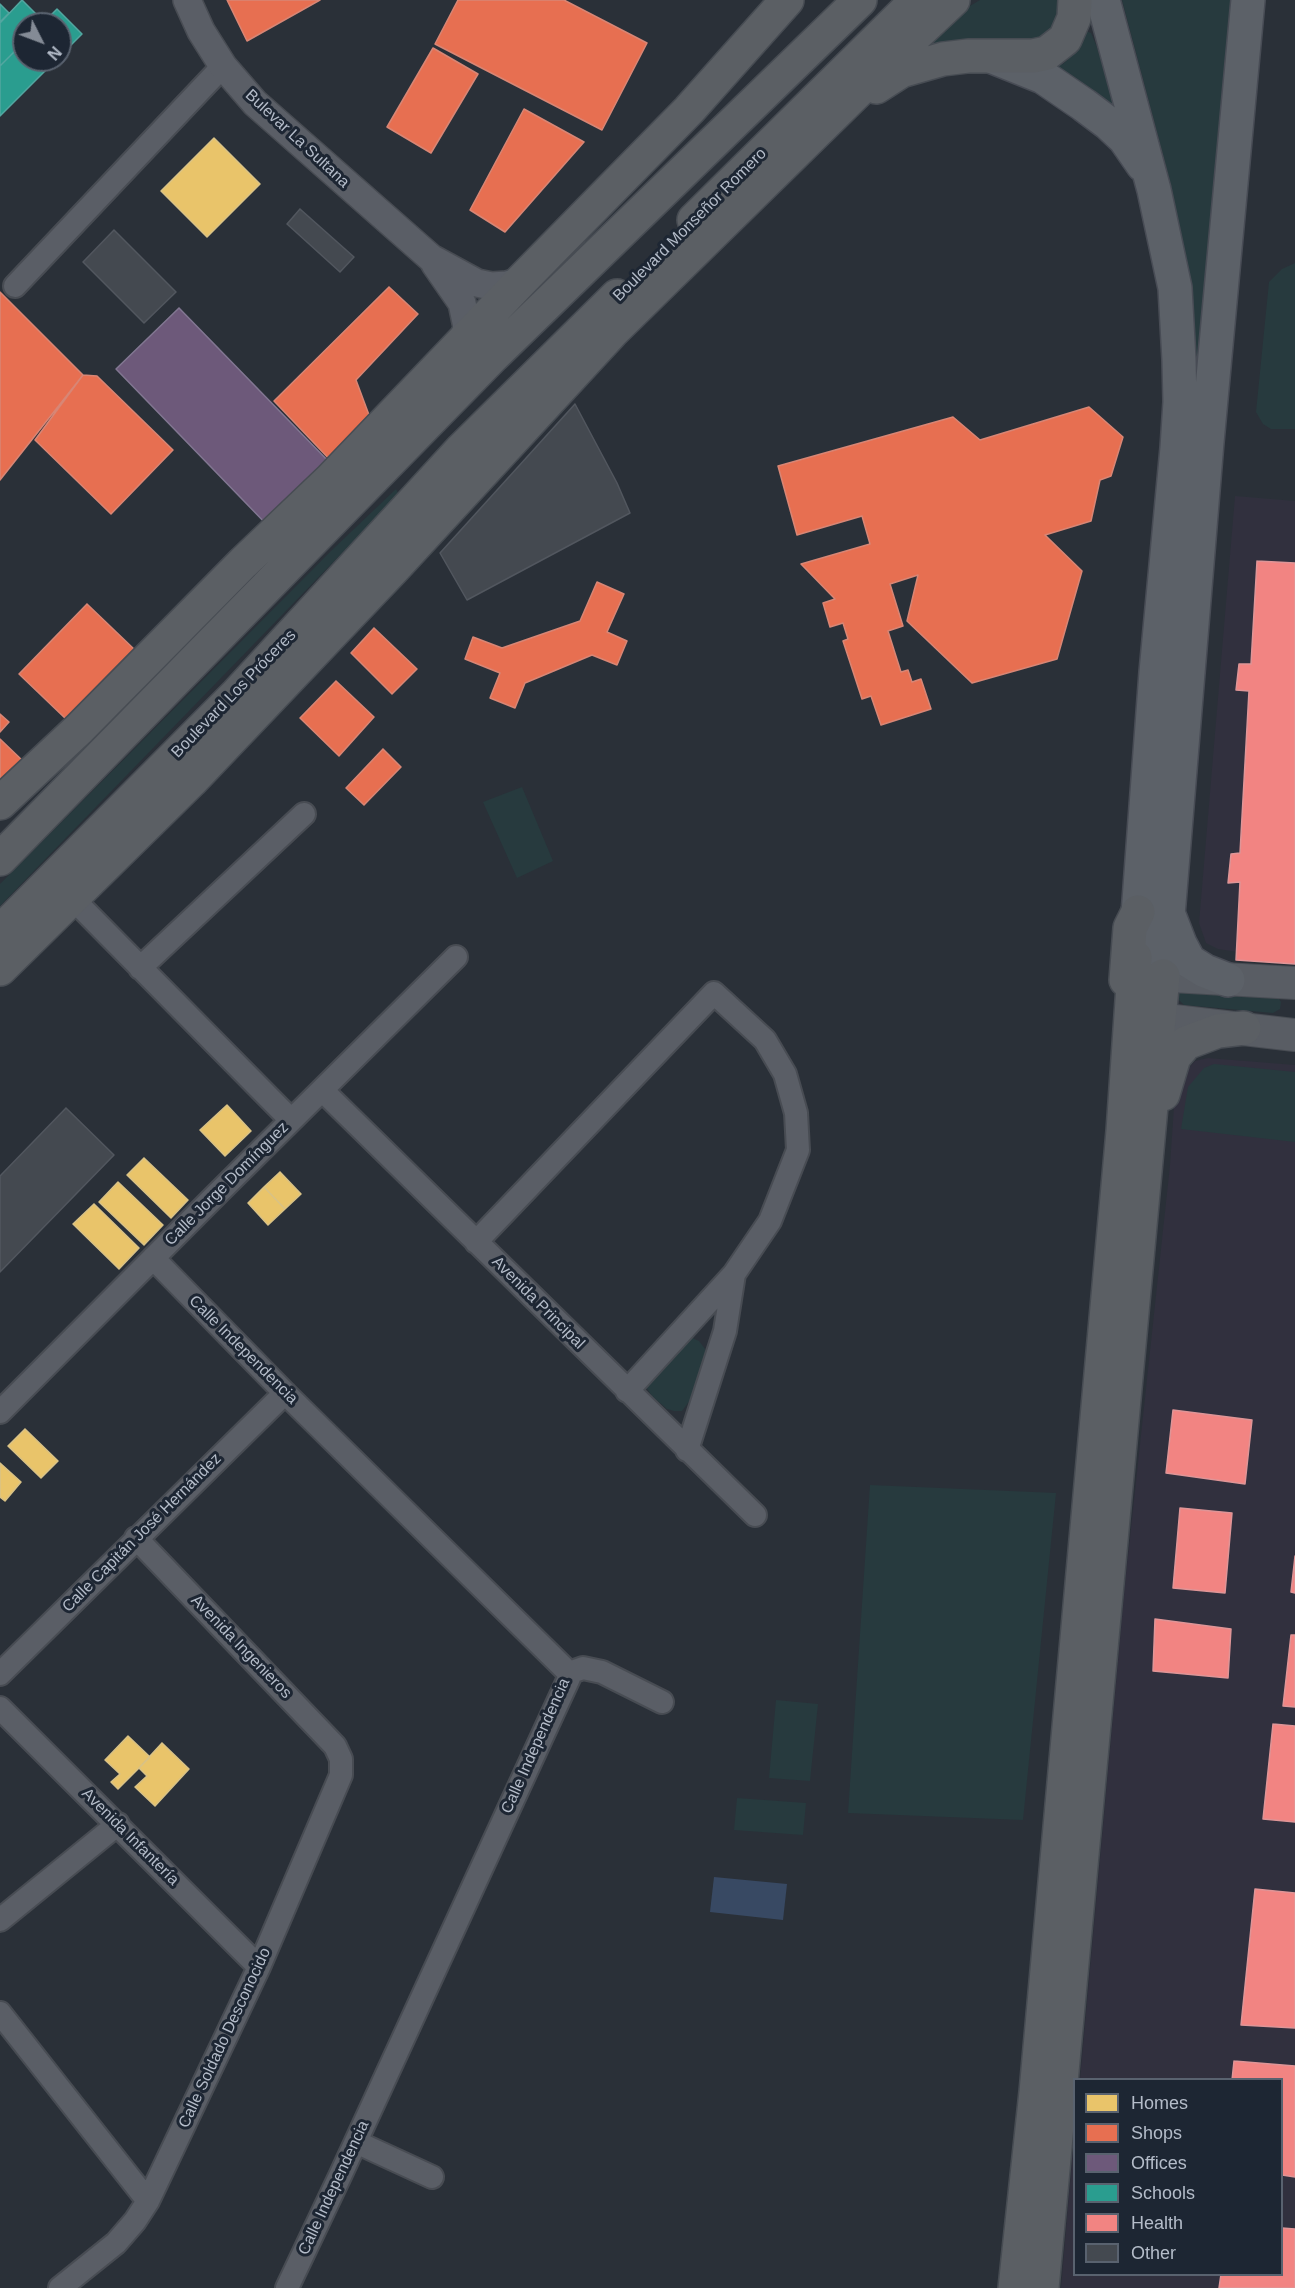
<!DOCTYPE html>
<html>
<head>
<meta charset="utf-8">
<style>
  body { margin:0 }
  #map { position:relative; width:1295px; height:2288px; overflow:hidden; background:#2a3038; font-family:Arial,sans-serif }
  canvas { display:block }
  .legend { position:absolute; left:1073px; top:2078px; width:210px; height:198px; box-sizing:border-box; background:#1d2633; border:2px solid #59626f; margin:0; padding:8px 10px; list-style:none; font-size:18px; color:#b4bcc9 }
  .legend li { display:flex; align-items:center; gap:12px; height:30px }
  .legend b { width:30px; border:2px solid #59626f }
  .north { position:absolute; left:12px; top:12px; width:60px; height:60px; box-sizing:border-box; background:#1d2633; border:2px solid #59626f; border-radius:50%; rotate:132deg; font-size:16px; font-weight:700; line-height:24px; text-align:center; color:#b4bcc9 }
  .north::after { content:''; display:block; margin:auto; width:21px; height:27px; background:#848b96; clip-path:polygon(50% 0,100% 100%,50% 72%,0 100%) }
</style>
</head>
<body>
<div id="map">
<canvas width="1295" height="2288"></canvas>
<ul class="legend">
<li><b style="height:16px;background:#e9c46a"></b>Homes</li>
<li><b style="height:16px;background:#e76f51"></b>Shops</li>
<li><b style="height:16px;background:#6d597a"></b>Offices</li>
<li><b style="height:16px;background:#2a9d8f"></b>Schools</li>
<li><b style="height:16px;background:#f28482"></b>Health</li>
<li><b style="height:16px;background:#444950"></b>Other</li>
</ul>
<div class="north">N</div>
</div>
<script>
const ctx = document.querySelector('canvas').getContext('2d');
ctx.lineJoin = 'round';
function fill(path, color) { ctx.fillStyle = color; ctx.fill(path, 'evenodd'); }
const shape = rows => new Path2D(rows.map(r => 'M' + r).join(''));
function stroke(path, color, width, dash) { ctx.strokeStyle = color; ctx.lineWidth = width; ctx.lineCap = dash ? 'butt' : 'round'; ctx.setLineDash(dash || []); ctx.stroke(path); }
function drawText(font, color, halo, rows, align = 'center') {
  ctx.font = font + ' Arial,sans-serif'; ctx.lineWidth = 6; ctx.setLineDash([]); ctx.textBaseline = 'middle'; ctx.strokeStyle = halo; ctx.fillStyle = color; for (const [text, x, y, turn = 0] of rows) {
    ctx.save(); ctx.translate(x, y); ctx.rotate((+turn || 0) * Math.PI / 180); ctx.textAlign = isNaN(turn) ? turn : align; if (halo) ctx.strokeText(text, 0, 0); ctx.fillText(text, 0, 0); ctx.restore();
  }
}
const medical = shape([
  [1235,496,1295,501,1295,961,1218,949,1206,943,1199,923],
  [1208,1058,1295,1065,1295,2288,1061,2288,1074,2136,1074,2274,1282,2274,1282,2080,1080,2079,1125,1584,1170,1165,1175,1092,1181,1077,1195,1061]
]);
const green = shape([
  [980,0,1066,0,1058,37,919,56,960,12],
  [1122,0,1240,0,1201,432,1192,308,1170,181],
  [1086,31,1091,33,1097,47,1118,114,1056,66,1063,64,1078,50],
  [1295,263,1295,429,1271,429,1263,424,1256,412,1269,282,1282,269],
  [396,489,398,493,375,519,0,906,0,884,331,551],
  [522,787,553,861,517,878,483,802],
  [1182,988,1277,996,1281,1002,1280,1009,1273,1013,1184,1005,1179,1000,1179,994],
  [1214,1064,1295,1072,1295,1142,1181,1129,1188,1087,1204,1068],
  [688,1336,699,1341,705,1349,708,1359,702,1384,682,1411,674,1411,667,1409,652,1396,646,1387,649,1375],
  [870,1485,1056,1493,1023,1820,848,1813],
  [776,1700,818,1704,810,1781,769,1778],
  [737,1798,806,1803,803,1835,734,1830]
]);
const water = shape([
  [714,1877,787,1884,783,1920,710,1912]
]);
const homes = shape([
  [214,138,260,184,207,237,161,191,214,138],
  [227,1105,251,1131,225,1156,200,1130,227,1105],
  [144,1158,188,1200,171,1218,127,1175,144,1158],
  [280,1172,301,1194,285,1209,264,1187,280,1172],
  [118,1182,163,1225,144,1245,99,1202,118,1182],
  [264,1187,285,1209,268,1225,248,1203,264,1187],
  [94,1204,139,1248,119,1269,73,1224,94,1204],
  [25,1429,58,1461,41,1478,8,1446,25,1429],
  [0,1463,21,1482,5,1501,0,1497,0,1463],
  [128,1736,150,1757,118,1789,111,1782,120,1774,105,1760,128,1736],
  [162,1743,189,1769,155,1806,135,1787,147,1776,139,1768,162,1743]
]);
const shops = shape([
  [227,0,320,0,247,41,227,0],
  [458,0,564,0,647,43,602,130,435,44,458,0],
  [433,48,478,74,431,153,387,127,433,48],
  [524,109,584,142,505,232,470,210,524,109],
  [389,287,418,314,356,380,372,423,333,463,274,401,389,287],
  [0,292,83,375,0,480,0,292],
  [83,375,97,376,173,450,111,514,35,440,83,375],
  [1089,407,1123,437,1111,476,1100,480,1091,521,1045,535,1082,571,1057,659,972,683,907,621,918,575,890,584,903,626,888,631,901,672,908,670,912,682,921,679,931,709,881,725,871,696,862,699,843,641,848,639,843,623,830,627,823,603,835,599,801,564,870,544,862,516,797,535,778,466,953,417,980,440,1089,407],
  [597,582,624,594,607,632,627,641,617,665,592,655,525,683,515,708,490,698,500,673,465,659,473,637,502,648,580,621,597,582],
  [87,604,135,650,67,720,19,674,87,604],
  [374,628,417,669,392,694,351,653,374,628],
  [336,681,374,717,339,756,300,718,336,681],
  [0,714,9,722,0,732,0,714],
  [0,739,24,762,0,787,0,739],
  [383,749,401,767,364,805,346,788,383,749]
]);
const offices = shape([
  [179,308,334,467,271,529,116,369,179,308]
]);
const schools = shape([
  [22,0,44,22,42,24,24,24,24,42,0,66,0,23,22,0],
  [0,4,9,13,0,22,0,4],
  [57,9,82,34,60,56,60,24,42,24,57,9],
  [24,42,24,60,56,60,0,116,0,66,24,42]
]);
const health = shape([
  [1257,561,1295,563,1295,964,1236,960,1240,882,1228,883,1231,854,1240,853,1249,691,1236,690,1239,664,1251,664,1257,561],
  [1173,1410,1252,1420,1245,1484,1166,1473,1173,1410],
  [1180,1508,1232,1513,1225,1593,1173,1588,1180,1508],
  [1295,1556,1295,1593,1291,1592,1295,1556],
  [1155,1619,1231,1629,1228,1678,1153,1671,1155,1619],
  [1291,1635,1295,1635,1295,1707,1283,1706,1291,1635],
  [1273,1724,1295,1726,1295,1822,1263,1819,1273,1724],
  [1255,1889,1295,1893,1295,2028,1241,2025,1255,1889],
  [1234,2061,1295,2066,1295,2177,1282,2175,1282,2080,1232,2080,1234,2061],
  [1282,2228,1295,2229,1295,2288,1219,2288,1221,2274,1282,2274,1282,2228]
]);
const building = shape([
  [300,209,354,257,340,272,287,224,300,209],
  [114,230,176,292,144,323,83,262,114,230],
  [575,404,617,483,630,513,467,600,440,553,575,404],
  [66,1108,114,1155,0,1272,0,1176,66,1108]
]);
const minor = shape([
  [15,286,223,66],
  [72,898,291,1120],
  [140,968,304,814],
  [322,1090,755,1515],
  [476,1242,714,993,765,1040,785,1074,796,1113,798,1150,770,1221,734,1274,627,1391],
  [153,1258,285,1393,569,1673],
  [0,1412,218,1193,456,957],
  [687,1450,725,1331,734,1274],
  [569,1673,583,1668,602,1672,662,1702],
  [0,1674,285,1393],
  [0,1708,259,1967],
  [0,1920,118,1824],
  [0,2013,148,2201],
  [356,2142,432,2177],
  [60,2288,116,2243,135,2221,148,2201,259,1967,341,1775,341,1759,335,1746,136,1538],
  [287,2288,341,2174,569,1678,569,1673]
]);
const tertiary = shape([
  [187,0,201,31,223,66,255,103,431,258,477,283,491,286,507,285,521,281],
  [435,264,462,303,467,327,463,341]
]);
const secondary = shape([
  [1137,974,1295,983],
  [1132,1016,1295,1035]
]);
const primary = shape([
  [1103,0,1154,190,1175,288,1179,360,1180,402,1177,448,1156,672,1136,941],
  [993,57,1043,77,1084,105,1108,123,1125,139,1143,165],
  [1170,918,1180,944,1189,961,1205,971,1228,980],
  [1163,976,1207,442,1248,0]
]);
const trunk = shape([
  [876,87,901,71,943,59,968,56,1033,56,1047,53,1065,39,1074,18,1075,0],
  [694,220,917,0],
  [0,803,79,729,243,563,331,479,521,281,689,110,787,0],
  [0,859,493,356,860,0],
  [0,932,237,694,462,449,617,296],
  [0,969,191,781,393,569,612,332,903,47,953,0],
  [1126,980,1130,928,1138,912],
  [1163,1094,1174,1057,1186,1043,1218,1031,1244,1028],
  [1015,2288,1036,2092,1123,1131,1135,957],
  [1042,2288,1163,976]
]);
const streetNames = [
  ["Bulevar La Sultana",297,139,43],
  ["Boulevard Monseñor Romero",690,225,-45],
  ["Boulevard Los Próceres",234,694,-46],
  ["Calle Jorge Domínguez",227,1184,-45],
  ["Avenida Principal",538,1303,45],
  ["Calle Independencia",243,1350,45],
  ["Calle Capitán José Hernández",142,1533,-45],
  ["Avenida Ingenieros",241,1647,46],
  ["Calle Independencia",536,1746,-66],
  ["Avenida Infantería",130,1837,45],
  ["Calle Soldado Desconocido",225,2038,-65],
  ["Calle Independencia",334,2188,-65]
];
fill(medical, '#31303e');
fill(green, '#273a3e');
fill(water, '#384963');
fill(homes, '#e9c46a');
stroke(homes, '#d9c286', 1.5);
fill(shops, '#e76f51');
stroke(shops, '#d88675', 1.5);
fill(offices, '#6d597a');
stroke(offices, '#827792', 1.5);
fill(schools, '#2a9d8f');
stroke(schools, '#53a6a0', 1.5);
fill(health, '#f28482');
stroke(health, '#df9597', 1.5);
fill(building, '#444950');
stroke(building, '#52575f', 1.5);
stroke(minor, '#484c53', 26);
stroke(tertiary, '#484c53', 30);
stroke(secondary, '#484c53', 34);
stroke(primary, '#484c55', 36);
stroke(trunk, '#474c53', 36);
stroke(minor, '#5a5e66', 22);
stroke(tertiary, '#5a5e66', 27);
stroke(secondary, '#595d64', 32);
stroke(primary, '#5c6168', 33);
stroke(trunk, '#5b5f64', 33);
drawText('16px', '#b4bcc9', '#1d2633', streetNames);
</script>
</body>
</html>
